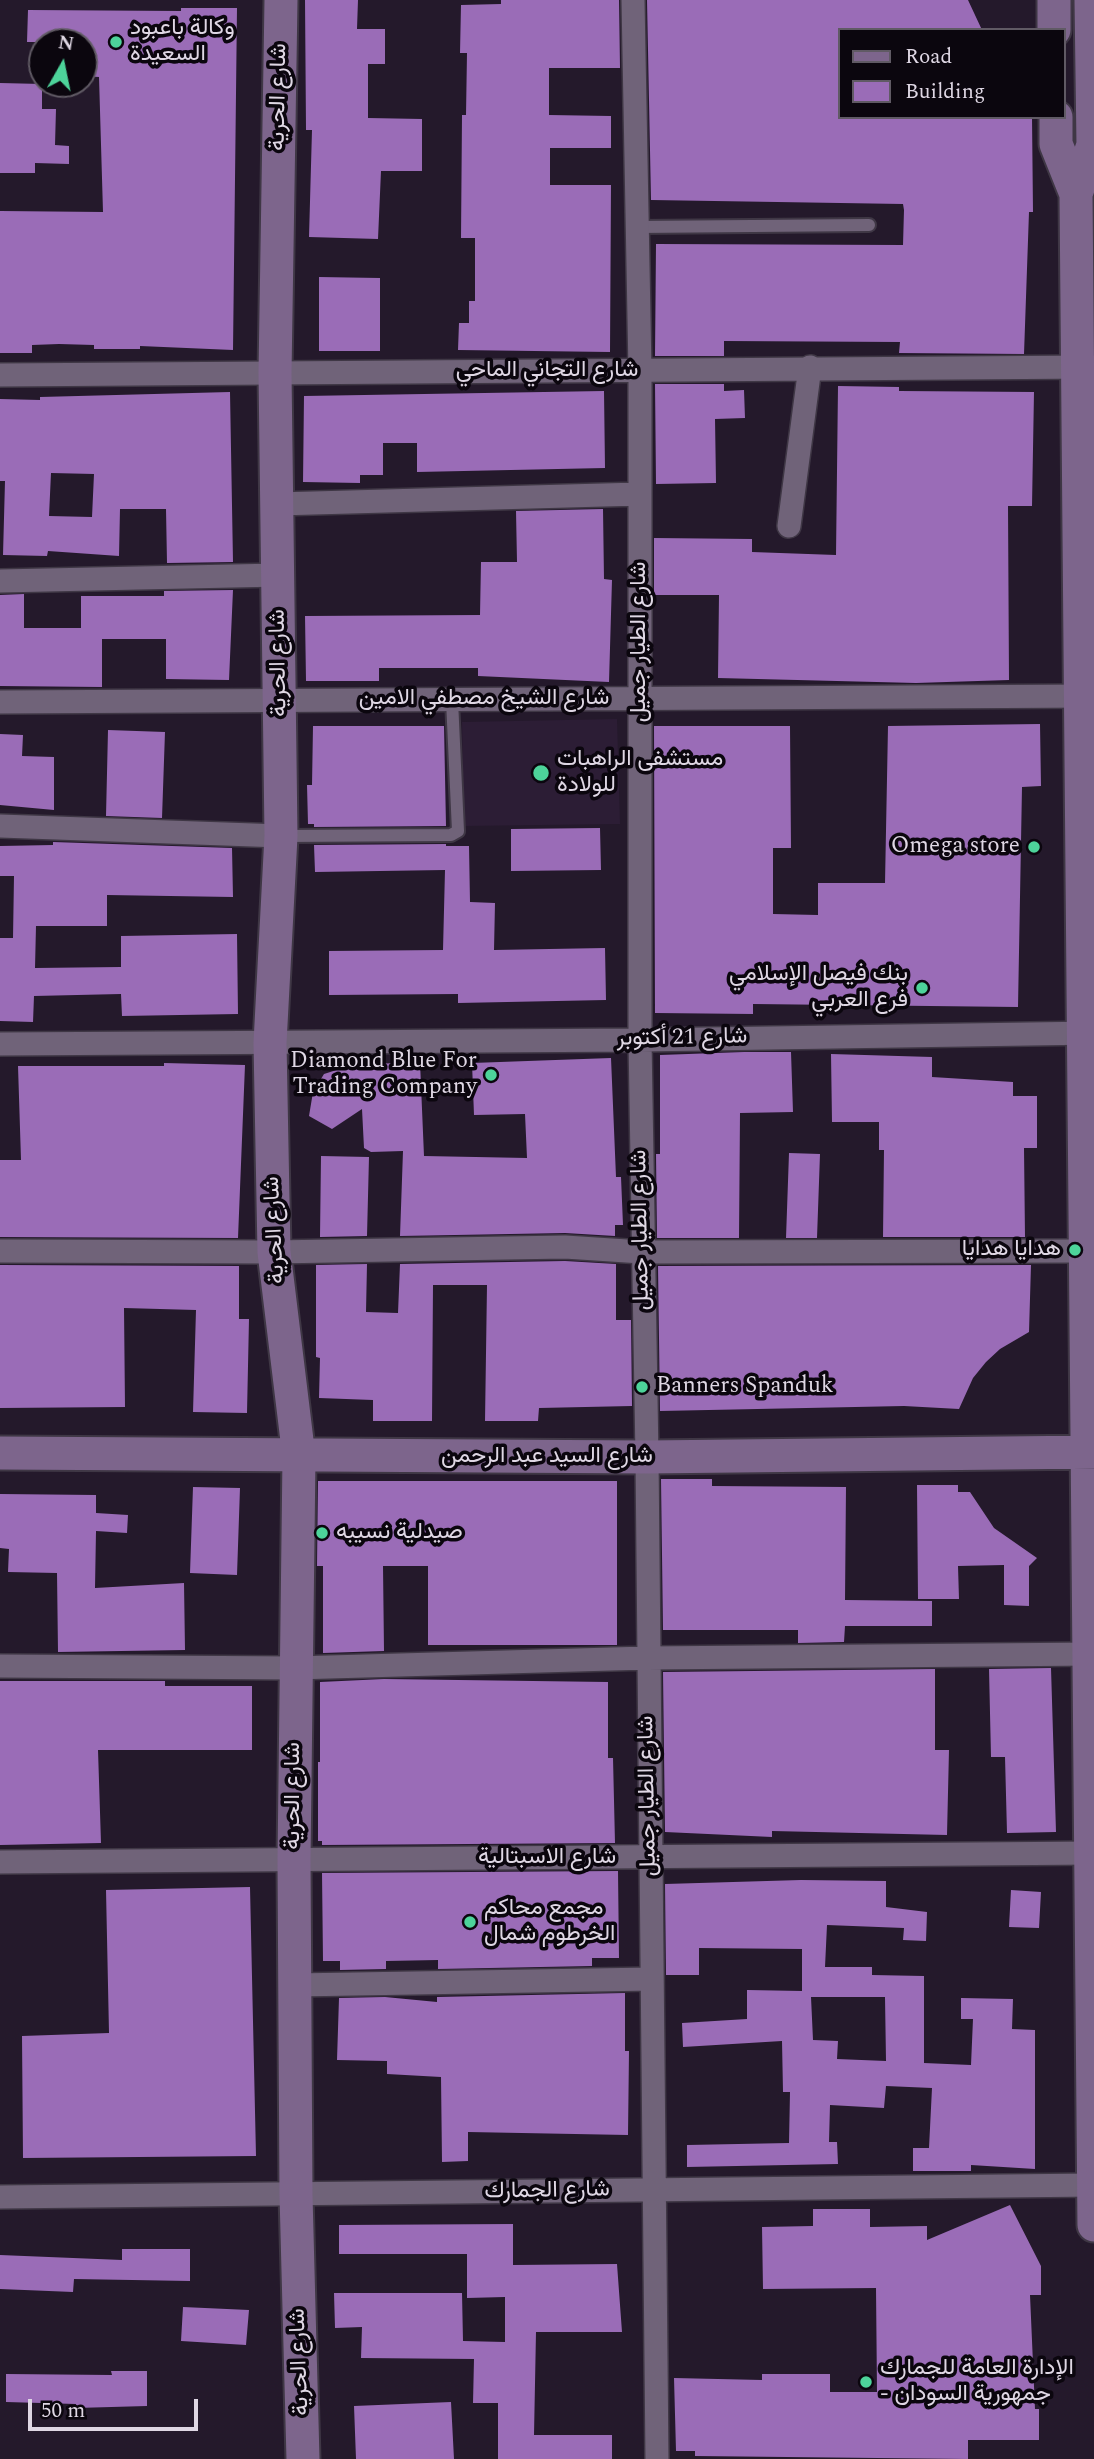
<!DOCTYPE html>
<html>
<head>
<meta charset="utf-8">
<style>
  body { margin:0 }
  #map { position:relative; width:1094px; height:2459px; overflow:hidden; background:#24192b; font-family:Spectral,serif }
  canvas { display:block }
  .legend { position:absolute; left:838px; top:28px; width:228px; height:91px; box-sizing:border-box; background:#0b060e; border:2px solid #605a64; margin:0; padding:9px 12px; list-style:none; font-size:21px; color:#dfd7e4 }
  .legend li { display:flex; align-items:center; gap:14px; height:35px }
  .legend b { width:35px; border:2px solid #605a64 }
  .north { position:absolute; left:28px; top:28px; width:70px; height:70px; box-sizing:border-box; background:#0b060e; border:2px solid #605a64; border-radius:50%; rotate:9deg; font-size:19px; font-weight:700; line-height:28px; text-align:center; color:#dfd7e4 }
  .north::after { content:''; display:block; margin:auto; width:24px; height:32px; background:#4dd39a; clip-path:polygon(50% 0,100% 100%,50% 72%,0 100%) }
  .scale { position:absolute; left:28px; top:2399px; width:170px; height:32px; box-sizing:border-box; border:4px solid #dfd7e4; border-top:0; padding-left:9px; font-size:21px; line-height:24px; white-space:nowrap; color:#dfd7e4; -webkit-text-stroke:5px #0b060e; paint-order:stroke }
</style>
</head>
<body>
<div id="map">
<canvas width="1094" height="2459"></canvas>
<ul class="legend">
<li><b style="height:9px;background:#7d658c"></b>Road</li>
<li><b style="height:19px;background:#9a6cb7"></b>Building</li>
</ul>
<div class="north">N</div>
<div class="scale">50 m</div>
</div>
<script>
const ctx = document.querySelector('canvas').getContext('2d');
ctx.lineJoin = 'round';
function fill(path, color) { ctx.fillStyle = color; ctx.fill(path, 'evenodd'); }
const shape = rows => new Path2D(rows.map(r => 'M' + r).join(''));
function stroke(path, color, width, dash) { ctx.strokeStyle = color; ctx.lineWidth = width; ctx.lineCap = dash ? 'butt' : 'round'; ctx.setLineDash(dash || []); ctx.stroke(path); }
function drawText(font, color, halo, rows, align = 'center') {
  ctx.font = font + ' Spectral,Vazirmatn,serif'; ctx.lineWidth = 7; ctx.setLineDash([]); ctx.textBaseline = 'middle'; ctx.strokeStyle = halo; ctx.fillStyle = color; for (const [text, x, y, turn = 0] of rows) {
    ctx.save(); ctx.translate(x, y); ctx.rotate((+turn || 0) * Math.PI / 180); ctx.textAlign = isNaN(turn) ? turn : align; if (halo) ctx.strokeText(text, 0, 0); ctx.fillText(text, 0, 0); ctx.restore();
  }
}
const built = shape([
  [617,719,620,824,464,826,462,722]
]);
const building = shape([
  [305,0,358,0,357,29,385,29,385,64,368,64,368,118,422,119,422,171,381,171,378,239,309,237,312,130,306,130],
  [501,0,619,0,620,68,549,68,549,115,611,116,611,148,550,148,550,185,611,185,610,352,458,350,459,323,469,323,469,301,475,301,475,238,461,238,462,115,466,115,467,53,460,53,461,5,501,4],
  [647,0,968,0,982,30,840,30,840,117,1032,117,1033,212,1029,212,1024,354,899,353,900,342,724,341,724,356,655,356,656,244,903,245,904,210,903,204,651,200],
  [181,8,237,8,233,350,140,346,140,349,94,349,94,345,59,344,32,345,32,353,0,353,0,211,103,212,99,77,84,76,84,42,27,42,28,10,181,11],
  [0,83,42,84,42,109,56,109,55,145,69,146,69,164,35,163,35,173,0,173],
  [319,277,380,278,380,351,319,351],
  [655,384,724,384,724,391,744,390,745,418,715,419,716,483,656,484],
  [838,386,899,387,899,391,1034,392,1032,506,1008,506,1009,680,916,683,718,678,719,595,654,595,654,538,752,539,752,552,836,555],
  [604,391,605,468,417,472,417,443,383,443,383,475,360,475,360,483,303,482,304,396],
  [230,392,233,562,167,563,166,509,120,509,119,556,48,551,47,556,3,555,5,481,0,481,0,399,40,400,40,397],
  [51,473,94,474,92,517,49,516],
  [603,509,604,579,612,580,609,682,478,676,478,668,379,668,379,681,306,681,305,616,480,615,481,562,517,562,516,511],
  [233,590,229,680,166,679,166,639,102,639,102,687,0,686,0,595,24,594,24,628,81,628,81,596,164,596,164,591],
  [1040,724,1041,786,1022,787,1018,1007,753,1004,753,1014,655,1013,654,726,790,726,791,848,773,848,773,914,818,915,818,883,885,883,888,726],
  [313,726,444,726,446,826,314,827,314,824,308,824,307,785,312,785],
  [108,730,165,732,162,818,106,816],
  [0,734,23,735,22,756,54,757,54,810,0,805],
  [600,828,601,870,511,871,511,829],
  [53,842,232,848,233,897,107,895,107,926,36,926,35,968,121,967,121,936,237,934,238,1014,122,1016,121,994,34,996,33,1022,0,1021,0,938,13,938,14,876,0,876,0,846,53,845],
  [446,844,446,846,469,846,470,902,495,903,494,950,605,948,606,1000,458,1003,458,994,329,995,329,951,443,950,445,870,315,872,314,845],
  [744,1052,791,1052,793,1112,740,1113,739,1238,657,1238,656,1154,660,1154,660,1055],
  [831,1054,932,1057,932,1077,1013,1082,1013,1096,1037,1096,1037,1148,1024,1148,1025,1237,883,1237,884,1150,879,1150,879,1122,832,1122],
  [611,1058,616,1177,621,1177,623,1225,615,1225,615,1236,565,1233,400,1236,403,1151,371,1152,364,1148,362,1109,332,1129,309,1116,313,1092,324,1074,352,1065,420,1062,424,1156,527,1158,525,1114,474,1115,472,1063],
  [164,1063,245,1065,238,1238,0,1237,0,1160,21,1160,18,1066,164,1066],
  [789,1153,820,1154,817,1238,786,1238],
  [321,1156,369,1157,367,1236,320,1237],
  [565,1261,616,1264,616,1320,631,1320,632,1406,539,1408,538,1421,485,1421,487,1285,433,1285,432,1421,373,1421,373,1400,319,1398,320,1358,316,1357,316,1265,367,1264,366,1312,398,1313,400,1264],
  [0,1265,239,1266,239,1319,249,1319,247,1413,193,1412,196,1310,124,1308,125,1407,0,1408],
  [1031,1265,1029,1332,1000,1349,986,1362,973,1378,959,1409,904,1406,660,1411,658,1266],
  [661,1479,712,1479,712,1486,846,1487,845,1600,932,1601,932,1626,845,1626,844,1642,798,1643,798,1630,663,1630],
  [318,1481,617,1481,617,1645,428,1645,428,1566,383,1566,384,1651,323,1653,323,1566,317,1566],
  [917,1485,958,1485,958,1492,970,1492,994,1528,1037,1558,1029,1566,1029,1606,1004,1605,1004,1565,958,1566,959,1599,918,1599],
  [193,1487,240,1488,237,1575,190,1573],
  [0,1494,96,1495,96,1513,128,1515,127,1533,96,1531,95,1588,184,1583,185,1650,58,1652,57,1573,8,1572,9,1549,0,1548],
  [1051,1668,1056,1832,1007,1833,1005,1757,991,1757,989,1669],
  [935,1669,935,1750,949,1750,947,1835,772,1831,772,1837,665,1832,663,1672],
  [384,1679,608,1682,608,1758,613,1758,615,1843,322,1845,322,1841,318,1841,318,1762,320,1762,320,1682],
  [0,1681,165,1681,165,1686,252,1686,252,1750,98,1750,101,1843,0,1845],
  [618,1871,619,1958,592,1958,592,1966,438,1969,438,1960,386,1961,386,1969,340,1970,340,1961,323,1961,322,1873],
  [801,1880,886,1881,886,1907,927,1912,926,1941,903,1940,904,1928,827,1925,825,1967,872,1967,872,1975,924,1976,924,2063,971,2065,973,2019,961,2019,961,1998,1013,1999,1012,2029,1035,2030,1035,2169,971,2165,971,2171,913,2171,913,2148,929,2148,932,2088,886,2086,884,2108,830,2105,829,2142,837,2142,838,2164,687,2167,687,2145,789,2143,790,2092,783,2092,782,2041,683,2047,682,2023,747,2019,747,1990,802,1991,802,1949,699,1948,699,1975,666,1975,665,1884],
  [811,1997,885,1997,886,2061,837,2059,838,2041,813,2040],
  [250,1887,256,2156,23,2158,22,2036,109,2033,106,1890],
  [1011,1890,1041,1892,1039,1928,1009,1927],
  [625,1993,625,2051,629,2051,628,2135,468,2132,468,2161,442,2162,441,2077,387,2074,387,2061,337,2060,339,1998,385,1997,437,2002,437,1997],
  [1010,2205,1041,2266,1041,2295,1030,2295,1035,2409,1039,2409,1039,2440,968,2440,968,2459,695,2456,695,2451,676,2451,674,2378,762,2380,762,2374,830,2374,830,2392,877,2392,876,2288,763,2289,762,2227,813,2226,813,2209,870,2209,870,2227,927,2226,927,2240],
  [513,2224,513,2265,617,2264,622,2332,536,2332,534,2435,612,2435,612,2459,498,2459,498,2403,473,2403,474,2359,361,2358,362,2327,335,2328,334,2293,462,2293,463,2341,505,2342,505,2297,467,2298,467,2254,339,2254,339,2225],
  [122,2249,190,2249,190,2281,74,2279,73,2292,0,2289,0,2255,122,2260],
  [183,2307,249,2310,246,2345,181,2341],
  [111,2371,147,2371,147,2406,76,2408,76,2404,6,2402,6,2374,112,2375],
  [451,2402,454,2459,356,2459,354,2406]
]);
const lane = shape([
  [636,227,869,225],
  [281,836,451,835,458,831,452,700]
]);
const street = shape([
  [633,0,640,371,640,1040,647,1457,657,2459],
  [0,375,1091,367],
  [277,504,640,494],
  [789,526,810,367],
  [0,581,279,575],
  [0,702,1094,696],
  [0,826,281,836],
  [0,1044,640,1040,1094,1033],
  [0,1251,274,1252,565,1247,642,1252,1085,1251],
  [0,1666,294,1668,647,1658,1094,1654],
  [0,1862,1094,1853],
  [295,1985,652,1979],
  [0,2197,1094,2185]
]);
const secondary = shape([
  [281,0,275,373,281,836,270,1043,274,1252,299,1457,294,1860,296,2195,303,2459],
  [1054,0,1054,30],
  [1091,0,1093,145,1076,194,1094,2225],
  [1056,117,1056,144,1076,194],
  [0,1453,647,1457,1094,1452]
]);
const markers = [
  [116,42,7,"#4dd39a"],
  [541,773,9,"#4dd39a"],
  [1034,847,7,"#4dd39a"],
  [922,988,7,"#4dd39a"],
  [491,1075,7,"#4dd39a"],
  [1075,1250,7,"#4dd39a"],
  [642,1387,7,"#4dd39a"],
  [322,1533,7,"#4dd39a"],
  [470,1922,7,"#4dd39a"],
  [866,2382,7,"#4dd39a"]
];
const poiNames = [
  ["وكالة باعبود",130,29],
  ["السعيدة",130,55],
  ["مستشفى الراهبات",557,760],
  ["للولادة",557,786],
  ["Omega store",1020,847,"right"],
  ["بنك فيصل الإسلامي",908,975,"right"],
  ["فرع العربي",908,1001,"right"],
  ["Diamond Blue For",477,1062,"right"],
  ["Trading Company",477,1088,"right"],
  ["هدايا هدايا",1061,1250,"right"],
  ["Banners Spanduk",656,1387],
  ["صيدلية نسيبه",336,1533],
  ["مجمع محاكم",484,1909],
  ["الخرطوم شمال",484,1935],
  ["الإدارة العامة للجمارك",880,2369],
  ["- جمهورية السودان",880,2395]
];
const streetNames = [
  ["شارع الحرية",280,97,-89],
  ["شارع التجاني الماحي",547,371],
  ["شارع الطيار جميل",640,642,-90],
  ["شارع الحرية",280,663,-91],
  ["شارع الشيخ مصطفي الامين",484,699],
  ["شارع 21 أكتوبر",682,1039,-1],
  ["شارع الحرية",276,1230,-93],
  ["شارع الطيار جميل",642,1230,-91],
  ["شارع السيد عبد الرحمن",547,1457],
  ["شارع الحرية",294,1796,-90],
  ["شارع الطيار جميل",649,1796,-91],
  ["شارع الاسبتالية",547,1858],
  ["شارع الجمارك",547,2192,-1],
  ["شارع الحرية",301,2362,-92]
];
fill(built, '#2c1d35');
fill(building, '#9a6cb7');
stroke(lane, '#3f3745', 16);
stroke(street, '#3f3745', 26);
stroke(secondary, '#3f3745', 37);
stroke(lane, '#706379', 12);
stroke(street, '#706379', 23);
stroke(secondary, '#7d658c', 33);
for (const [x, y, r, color] of markers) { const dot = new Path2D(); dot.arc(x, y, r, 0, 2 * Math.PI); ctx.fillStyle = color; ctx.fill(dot); stroke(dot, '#0b060e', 2.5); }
drawText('23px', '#dfd7e4', '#0b060e', poiNames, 'left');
drawText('23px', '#dfd7e4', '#0b060e', streetNames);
</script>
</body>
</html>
